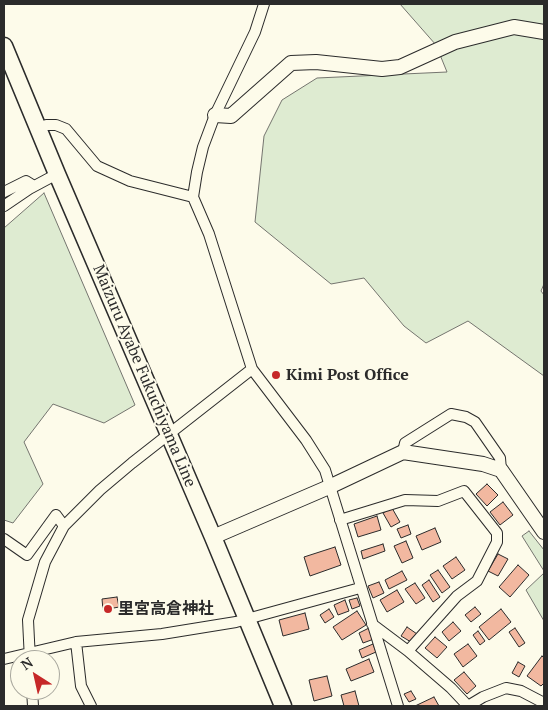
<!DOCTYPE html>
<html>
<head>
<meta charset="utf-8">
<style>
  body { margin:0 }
  #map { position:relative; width:548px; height:710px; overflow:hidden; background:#fdfbea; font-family:"PT Serif",serif }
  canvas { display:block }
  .frame { position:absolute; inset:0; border:5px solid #2b2b2b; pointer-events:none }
  .north { position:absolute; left:10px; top:650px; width:50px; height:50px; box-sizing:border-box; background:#fdfbea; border:1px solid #a9a89e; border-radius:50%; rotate:325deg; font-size:14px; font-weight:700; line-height:20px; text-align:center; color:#2b2b2b }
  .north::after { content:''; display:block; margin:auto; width:18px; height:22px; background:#c62828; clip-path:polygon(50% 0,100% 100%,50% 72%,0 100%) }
</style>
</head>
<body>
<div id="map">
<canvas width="548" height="710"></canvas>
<div class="frame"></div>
<div class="north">N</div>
</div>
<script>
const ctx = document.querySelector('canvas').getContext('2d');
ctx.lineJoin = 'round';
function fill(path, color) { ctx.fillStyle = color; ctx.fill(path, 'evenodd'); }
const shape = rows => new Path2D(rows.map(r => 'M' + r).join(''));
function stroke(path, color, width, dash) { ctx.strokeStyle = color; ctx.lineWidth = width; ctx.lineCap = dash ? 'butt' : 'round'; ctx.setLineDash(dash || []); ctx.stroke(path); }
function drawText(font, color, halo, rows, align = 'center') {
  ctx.font = font + ' "PT Serif","Noto Sans JP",serif'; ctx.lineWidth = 4; ctx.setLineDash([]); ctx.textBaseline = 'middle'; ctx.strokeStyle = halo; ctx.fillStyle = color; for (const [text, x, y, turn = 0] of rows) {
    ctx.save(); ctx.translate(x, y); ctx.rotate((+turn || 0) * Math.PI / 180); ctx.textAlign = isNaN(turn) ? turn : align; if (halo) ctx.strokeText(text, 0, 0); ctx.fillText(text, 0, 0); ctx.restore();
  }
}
const green = shape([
  [400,4,544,4,544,284,541,291,544,295,544,376,468,321,426,343,404,326,364,278,331,284,255,222,264,136,282,100,317,78,447,72,436,45,400,4],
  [44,193,135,405,104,423,53,404,24,442,43,484,13,523,4,520,4,228,44,193],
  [529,531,544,550,544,571,522,536,529,531],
  [544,573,544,621,526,590,544,573]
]);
const building = shape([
  [487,484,498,495,487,506,476,494,487,484],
  [503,502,513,515,500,525,490,512,503,502],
  [392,508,400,522,391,527,383,513,392,508],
  [377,516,381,530,358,537,354,524,377,516],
  [408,525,411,534,401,538,397,529,408,525],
  [435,528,441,542,422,550,416,536,435,528],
  [406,541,413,558,402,563,394,546,406,541],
  [383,544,385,551,363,559,361,551,383,544],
  [335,547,341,565,310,576,304,557,335,547],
  [498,554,508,559,498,576,488,571,498,554],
  [456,557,465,570,452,579,443,566,456,557],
  [518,565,529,575,510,597,499,587,518,565],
  [438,570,450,587,442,593,430,575,438,570],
  [402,571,407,580,389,589,385,580,402,571],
  [429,580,440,597,433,602,422,585,429,580],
  [379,582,384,593,373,598,368,586,379,582],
  [415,583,425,598,416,604,405,589,415,583],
  [397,590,404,602,387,612,380,600,397,590],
  [117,597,119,607,103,610,102,599,117,597],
  [357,598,360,606,352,609,349,600,357,598],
  [345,600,349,611,338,615,334,605,345,600],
  [475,607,481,614,471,622,465,615,475,607],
  [329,609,334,617,325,623,320,615,329,609],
  [501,609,511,622,489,640,479,627,501,609],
  [357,611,366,625,342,640,333,627,357,611],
  [305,613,309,629,283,636,279,620,305,613],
  [453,622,461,631,449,641,442,632,453,622],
  [407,627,417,634,411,642,401,636,407,627],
  [369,628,374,639,363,643,359,633,369,628],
  [515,628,525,643,519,647,509,632,515,628],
  [478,631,485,641,480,645,473,635,478,631],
  [435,637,447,647,437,658,425,648,435,637],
  [373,644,376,652,362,658,359,650,373,644],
  [468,644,477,656,463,667,454,654,468,644],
  [542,656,544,658,544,683,541,686,527,676,542,656],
  [369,659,374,672,351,681,346,669,369,659],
  [518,662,525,666,519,677,512,673,518,662],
  [464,672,476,686,467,694,454,680,464,672],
  [327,676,332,696,314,701,309,680,327,676],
  [355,691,359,706,344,706,341,695,355,691],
  [411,691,416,699,409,702,404,694,411,691],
  [434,697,439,706,415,706,434,697]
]);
const street = shape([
  [264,4,255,32,215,115,203,147,197,172,193,197,209,234,252,369,306,440,325,470,398,706],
  [39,128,46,125,56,125,66,129,97,166,130,181,193,197],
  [4,192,26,181,34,186],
  [4,206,29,189,57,174],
  [403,452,405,443,451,414,466,417,475,422,500,458,501,470],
  [340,520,405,500,438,501,464,491,497,533,497,542,477,581,457,596,408,651],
  [4,539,27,555,56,515,64,526],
  [372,624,408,651,451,688,468,706],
  [76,642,81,686,91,706],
  [4,659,76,642,162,634,236,622,360,588],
  [30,660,28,620,45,562,64,526,100,490,132,463,252,369],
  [32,690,33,706],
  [468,706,483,697,506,688,521,691,544,703]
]);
const secondary = shape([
  [215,115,231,116,291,63,316,62,382,69,400,67,455,42,514,27,544,32],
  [213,537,329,487,403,452,483,464,501,470,544,532]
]);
const primary = shape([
  [4,46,57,174,213,537,283,706]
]);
const markers = [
  [276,375,5,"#c62828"],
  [108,609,5,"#c62828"]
];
const poiNames = [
  ["Kimi Post Office",286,375],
  ["里宮高倉神社",118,609]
];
const streetNames = [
  ["Maizuru Ayabe Fukuchiyama Line",144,376,67]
];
fill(green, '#deebd1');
stroke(green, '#74746e', 1);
fill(building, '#f2b8a0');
stroke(building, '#2b2b2b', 1);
stroke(street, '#2b2b2b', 12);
stroke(secondary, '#2b2b2b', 16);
stroke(primary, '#2b2b2b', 19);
stroke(street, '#fdfbea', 10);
stroke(secondary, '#fdfbea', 14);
stroke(primary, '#fdfbea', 16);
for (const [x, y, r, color] of markers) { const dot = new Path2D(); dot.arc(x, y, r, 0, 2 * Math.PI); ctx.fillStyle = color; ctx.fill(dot); stroke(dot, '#fdfbea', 2); }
drawText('bold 16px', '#2b2b2b', '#fdfbea', poiNames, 'left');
drawText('16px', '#2b2b2b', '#fdfbea', streetNames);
</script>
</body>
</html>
